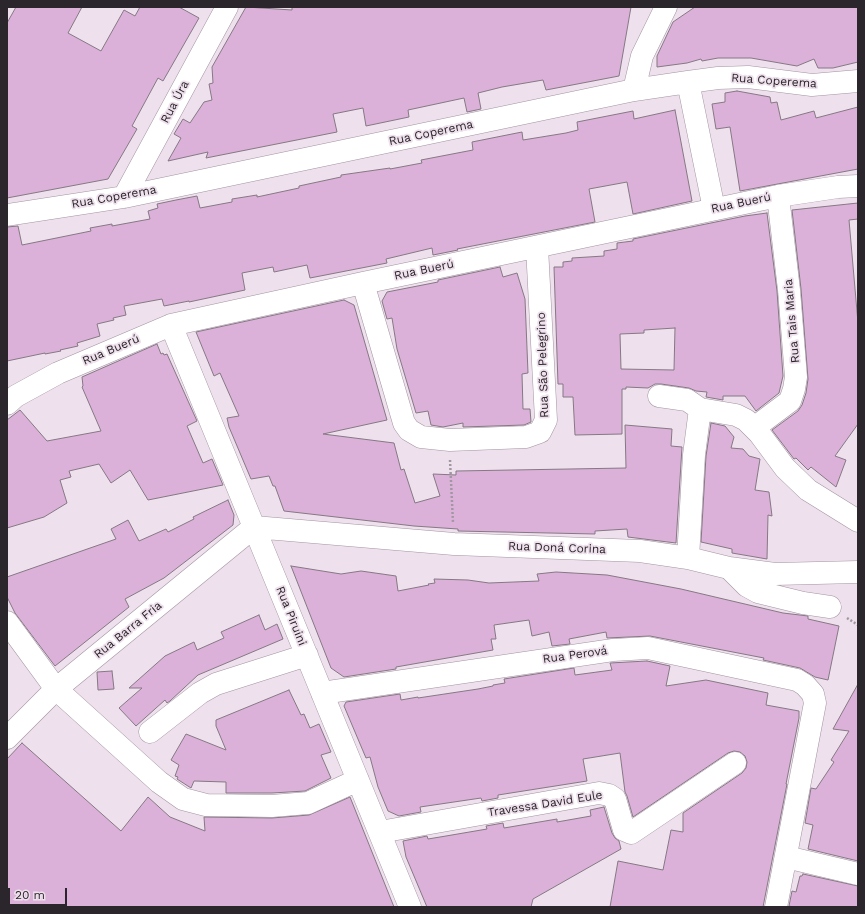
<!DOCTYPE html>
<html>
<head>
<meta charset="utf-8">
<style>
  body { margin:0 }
  #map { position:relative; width:865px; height:914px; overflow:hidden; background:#eee0ec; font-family:"Work Sans",sans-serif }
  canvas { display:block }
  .frame { position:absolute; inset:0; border:8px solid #2b262b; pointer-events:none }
  .scale { position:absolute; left:8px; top:888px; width:59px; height:18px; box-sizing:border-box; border:2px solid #2b262b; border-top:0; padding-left:5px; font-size:12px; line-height:14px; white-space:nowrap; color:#2b262b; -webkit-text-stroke:3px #eee0ec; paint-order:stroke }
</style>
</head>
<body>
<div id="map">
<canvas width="865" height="914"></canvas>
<div class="frame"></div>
<div class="scale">20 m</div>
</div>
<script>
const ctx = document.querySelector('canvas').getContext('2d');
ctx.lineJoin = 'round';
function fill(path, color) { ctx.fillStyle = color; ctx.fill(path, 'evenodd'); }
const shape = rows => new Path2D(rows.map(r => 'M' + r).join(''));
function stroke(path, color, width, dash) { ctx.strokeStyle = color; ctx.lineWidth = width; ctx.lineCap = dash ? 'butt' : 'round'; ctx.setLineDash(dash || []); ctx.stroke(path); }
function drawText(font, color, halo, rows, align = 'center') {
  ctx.font = font + ' "Work Sans",sans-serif'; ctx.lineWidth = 3.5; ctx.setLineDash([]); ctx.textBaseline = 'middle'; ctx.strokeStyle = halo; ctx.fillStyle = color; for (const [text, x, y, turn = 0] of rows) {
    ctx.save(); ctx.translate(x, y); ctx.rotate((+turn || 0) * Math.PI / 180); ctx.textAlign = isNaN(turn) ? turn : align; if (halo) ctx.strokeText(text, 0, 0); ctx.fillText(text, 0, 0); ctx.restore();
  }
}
const building = shape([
  [16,7,82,7,68,33,101,51,124,10,135,16,140,7,179,7,199,18,163,81,158,78,132,126,137,129,108,179,7,198,7,23,16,7],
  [246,7,292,10,292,7,631,7,619,76,546,90,543,80,502,87,478,93,481,109,467,112,464,98,408,110,409,117,366,126,363,108,333,114,337,132,206,158,208,152,168,161,181,138,174,134,183,119,190,123,204,102,212,100,209,84,213,83,212,67,246,7],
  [695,7,858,7,858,62,833,68,818,68,814,59,797,66,751,58,718,58,702,61,701,59,687,63,657,67,657,56,673,22,695,7],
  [737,91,770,97,771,103,777,102,781,120,814,111,816,118,858,107,858,169,740,191,730,127,716,129,712,104,725,102,725,93,737,91],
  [675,110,692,201,633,214,627,182,589,189,595,222,457,249,458,250,433,255,432,248,386,259,387,263,310,278,307,265,274,272,273,267,242,273,245,290,189,302,189,301,164,306,162,299,124,306,126,315,113,318,114,320,97,324,100,336,77,343,78,346,60,350,61,351,45,354,45,353,7,361,7,227,18,226,22,245,91,231,90,228,112,224,112,226,150,219,148,211,158,208,157,204,176,200,197,196,200,208,232,202,232,199,257,195,257,197,299,188,299,186,341,177,341,175,390,168,390,169,422,163,421,160,473,150,472,142,522,132,523,140,566,133,578,130,577,122,633,111,634,119,675,110],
  [858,203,858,219,849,220,858,323,858,424,835,456,846,460,836,487,811,467,808,470,796,458,794,459,772,430,798,411,802,405,806,393,808,379,801,289,792,210,858,203],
  [767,213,777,291,783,376,779,393,756,411,745,396,723,396,723,400,706,397,707,392,696,391,689,388,661,384,655,384,648,388,626,387,626,389,622,389,622,434,575,435,573,397,563,397,563,384,558,384,554,267,563,267,563,262,572,261,572,258,604,256,604,251,617,249,617,243,633,241,633,239,745,216,767,213],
  [675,328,674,370,621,369,620,334,644,333,644,330,675,328],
  [500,267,503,277,517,273,525,299,528,373,522,374,523,409,530,409,531,422,524,425,463,427,463,423,443,427,431,425,428,411,416,413,397,349,392,318,387,319,382,301,387,292,438,282,438,280,500,267],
  [344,300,354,305,387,420,323,434,394,443,401,470,404,469,415,503,440,496,433,474,456,475,456,471,626,468,625,425,672,429,671,446,682,447,676,543,628,537,627,529,595,531,595,534,458,531,458,529,414,526,284,511,275,486,273,486,269,476,251,479,229,427,227,418,239,416,220,373,214,376,196,332,344,300],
  [157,344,161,354,163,353,164,355,167,354,197,421,187,426,203,463,212,459,223,485,148,500,130,470,111,483,99,464,69,471,71,477,60,480,67,503,44,517,7,528,7,420,20,410,47,441,101,431,82,387,83,386,82,377,157,344],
  [711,423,725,426,734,437,731,448,743,449,749,456,760,459,755,490,769,492,772,516,768,515,767,559,732,553,732,549,701,542,706,456,711,423],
  [228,500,234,515,233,525,164,578,125,599,129,607,55,666,15,613,7,597,7,577,116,539,111,529,128,520,139,541,166,529,168,532,194,519,193,517,228,500],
  [291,566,341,574,361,571,396,576,398,591,429,585,428,584,435,583,434,579,468,580,489,583,539,581,537,574,556,572,607,575,681,589,783,613,808,616,808,619,839,626,828,680,815,677,800,668,763,660,764,658,650,636,607,638,606,632,569,639,570,644,552,646,549,632,532,636,529,620,494,625,496,639,491,639,493,650,396,667,396,669,344,677,331,668,291,566],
  [259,615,265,630,277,624,283,639,198,675,170,701,167,703,165,700,136,726,119,708,142,688,129,688,165,656,194,642,197,650,224,638,221,632,259,615],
  [647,661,670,666,666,686,706,680,768,693,766,705,799,711,799,718,786,784,787,784,763,907,610,907,618,861,663,870,671,830,683,832,683,813,742,773,746,768,747,762,745,756,740,752,734,751,728,753,633,817,627,796,625,792,620,753,583,759,587,781,498,795,498,798,482,801,481,798,420,807,421,812,399,816,388,811,378,787,370,757,366,758,344,706,346,702,400,694,401,700,418,697,418,698,478,689,493,686,493,685,505,683,504,679,574,668,575,675,612,670,610,663,647,661],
  [112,671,114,689,98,690,97,672,112,671],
  [858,684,858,861,808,849,813,825,805,823,811,788,816,789,834,762,831,760,849,731,833,729,858,684],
  [289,690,301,715,304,714,310,728,319,724,331,752,321,755,331,778,305,791,272,793,226,793,226,782,194,781,191,788,177,779,178,777,175,776,179,765,171,760,186,734,226,750,216,726,216,720,289,690],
  [22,743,121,831,148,797,170,817,205,831,204,817,272,818,309,815,350,797,394,907,7,907,7,759,22,743],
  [604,807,612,833,615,838,619,841,621,849,533,899,531,907,427,907,406,857,403,841,427,836,428,839,446,836,487,829,486,826,503,823,504,828,557,819,557,822,591,816,590,810,604,807],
  [803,874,858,886,858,907,793,907,789,906,792,891,796,892,800,876,802,876,803,874]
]);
const path = shape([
  [450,460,453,523],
  [847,618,858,625]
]);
const minor = shape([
  [688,82,714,209],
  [634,90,642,56,666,7],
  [124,197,227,7],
  [7,215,124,197,634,90,688,82,718,78,748,77,812,85,858,81],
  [363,283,404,423,409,430,421,437,450,440,526,437,540,432,546,420,537,247],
  [171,325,410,907],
  [659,396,687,400,700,409,736,415,746,420,759,433,785,468,808,490,858,521],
  [7,404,16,396,58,373,171,325,363,283,778,196,838,187,858,186],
  [754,428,790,401,794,389,796,377,789,290,778,196],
  [254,527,454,544,640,551,688,558,729,568,775,574,858,572],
  [688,558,694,455,700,409],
  [729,568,747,586,758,592,803,603,830,607],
  [7,622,56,689,159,782,183,799,206,805,272,806,308,803,358,780],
  [322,693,613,650,648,648,797,680,805,685,813,694,815,703,776,907],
  [150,732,200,693,216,684,307,655],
  [7,738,56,689,254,527],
  [380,832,599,793,609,795,615,799,624,830,631,833,735,763],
  [786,857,858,874]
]);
const streetNames = [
  ["Rua Coperema",774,81,4],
  ["Rua Úra",175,102,-62],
  ["Rua Coperema",431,133,-12],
  ["Rua Coperema",114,197,-10],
  ["Rua Buerú",741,203,-12],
  ["Rua Buerú",424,270,-12],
  ["Rua Tais Maria",792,321,-95],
  ["Rua Buerú",111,350,-23],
  ["Rua São Pelegrino",543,365,-92],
  ["Rua Doná Corina",557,548,2],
  ["Rua Piruini",291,616,68],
  ["Rua Barra Fria",128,630,-39],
  ["Rua Perová",575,655,-8],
  ["Travessa David Eule",545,804,-9]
];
fill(building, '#dcb1d9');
stroke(building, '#847883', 1);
stroke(minor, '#a295a1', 23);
stroke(path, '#a197a0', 2.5, [2, 2]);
stroke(minor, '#fff', 22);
drawText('12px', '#2b262b', '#eee0ec', streetNames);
</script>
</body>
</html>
